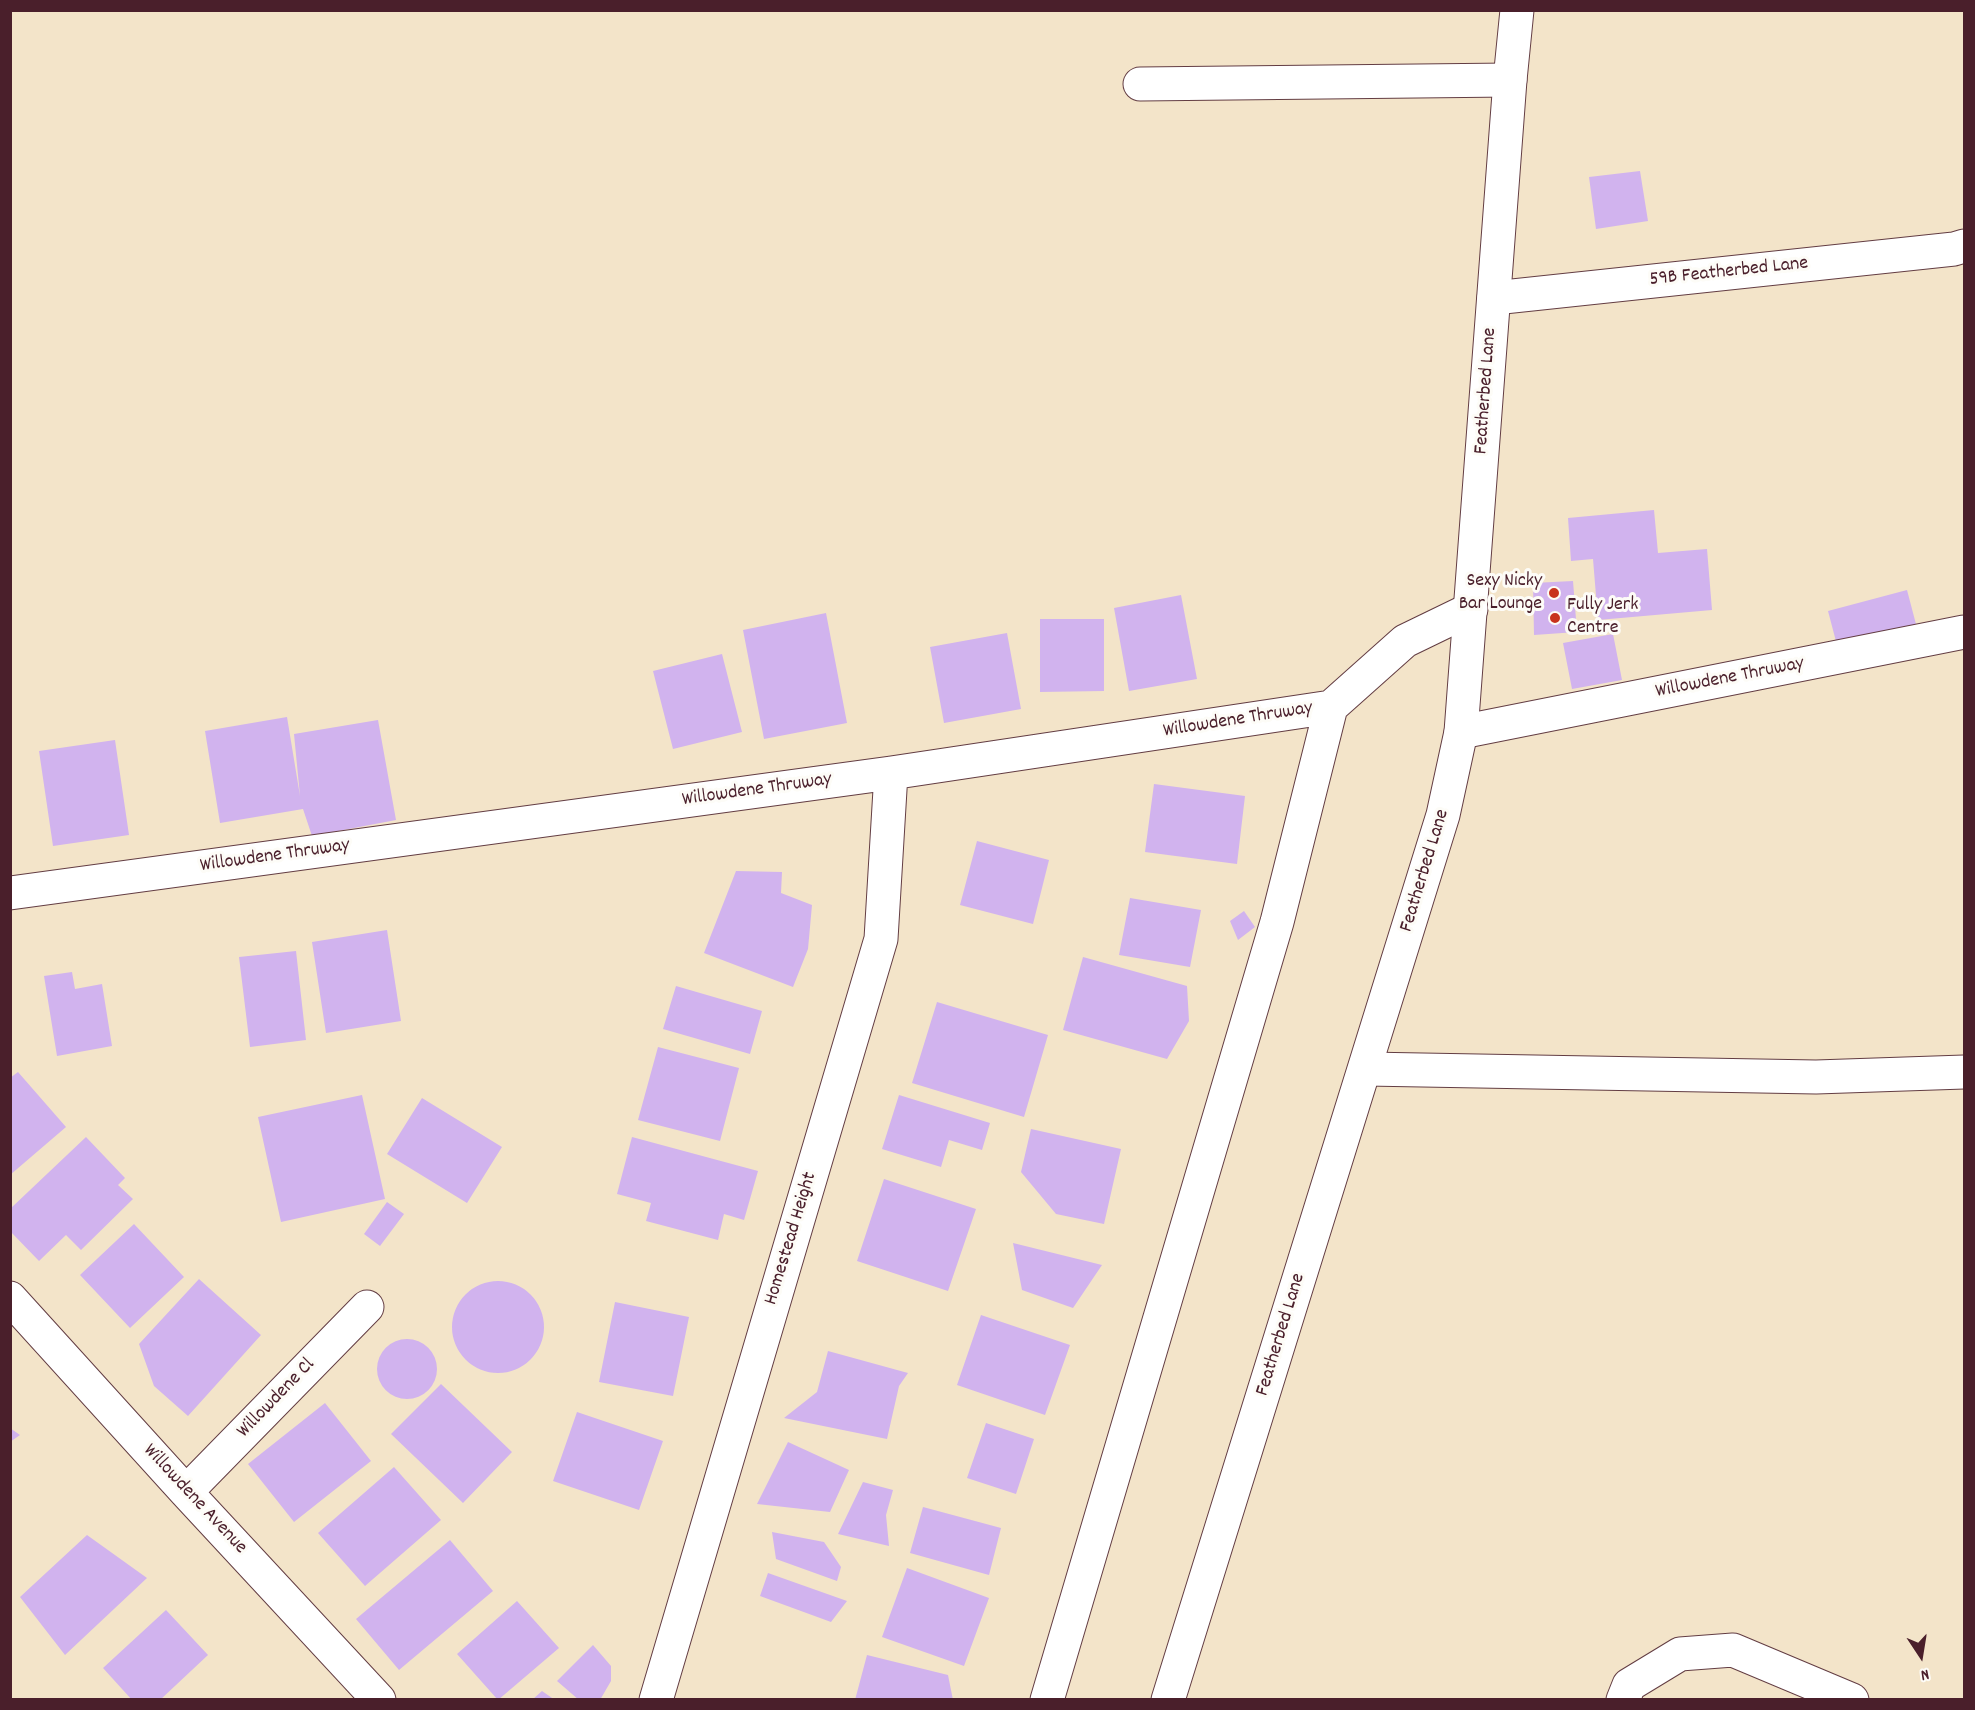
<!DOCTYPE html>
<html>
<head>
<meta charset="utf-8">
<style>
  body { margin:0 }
  #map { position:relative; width:1975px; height:1710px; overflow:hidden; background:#f3e4c9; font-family:Dekko,sans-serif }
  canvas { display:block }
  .frame { position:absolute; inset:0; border:12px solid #4a1f2b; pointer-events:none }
  .north { position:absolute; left:1891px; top:1626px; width:60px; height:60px; -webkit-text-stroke:4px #fdfcf7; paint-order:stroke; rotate:168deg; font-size:16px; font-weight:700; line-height:24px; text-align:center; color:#4a1f2b }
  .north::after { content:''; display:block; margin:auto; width:21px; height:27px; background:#4a1f2b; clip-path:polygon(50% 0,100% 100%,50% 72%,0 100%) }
</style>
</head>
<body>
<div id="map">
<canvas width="1975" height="1710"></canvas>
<div class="frame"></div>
<div class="north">N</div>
</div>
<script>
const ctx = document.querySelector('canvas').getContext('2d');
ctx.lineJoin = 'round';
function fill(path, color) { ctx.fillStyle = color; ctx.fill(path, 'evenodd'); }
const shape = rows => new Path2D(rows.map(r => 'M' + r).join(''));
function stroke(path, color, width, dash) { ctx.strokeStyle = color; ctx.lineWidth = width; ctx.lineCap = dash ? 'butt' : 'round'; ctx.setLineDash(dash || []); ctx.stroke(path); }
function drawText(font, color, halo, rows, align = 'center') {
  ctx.font = font + ' Dekko,sans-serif'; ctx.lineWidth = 6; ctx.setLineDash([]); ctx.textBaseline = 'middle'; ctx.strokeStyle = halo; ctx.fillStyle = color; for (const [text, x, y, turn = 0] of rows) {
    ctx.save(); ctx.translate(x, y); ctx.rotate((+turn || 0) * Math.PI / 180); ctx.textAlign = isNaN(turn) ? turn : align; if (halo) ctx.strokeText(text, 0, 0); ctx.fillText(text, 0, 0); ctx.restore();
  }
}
const building = shape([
  [1640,171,1648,221,1596,229,1589,177],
  [1654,510,1658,553,1707,549,1712,610,1598,620,1593,559,1571,561,1568,518],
  [1573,581,1577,632,1534,635,1533,583],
  [1907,590,1917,628,1838,649,1828,611],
  [1181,595,1197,679,1129,691,1114,608],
  [826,613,847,723,764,739,743,630],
  [1040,619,1104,619,1104,691,1040,692],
  [1007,633,1021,709,944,723,930,647],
  [1613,634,1622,680,1572,689,1563,643],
  [722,654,742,732,673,749,653,671],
  [287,717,300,796,294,734,378,720,396,820,312,836,303,809,220,823,205,731],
  [115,740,129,835,53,846,39,751],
  [1154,784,1245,796,1237,864,1145,852],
  [977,841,1049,860,1033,924,960,905],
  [736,871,782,872,781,893,812,905,808,949,793,987,704,953],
  [1130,898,1201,910,1190,967,1119,955],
  [1244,911,1255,927,1238,940,1230,921],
  [387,930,401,1021,326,1033,312,942],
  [296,951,306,1040,250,1047,239,957],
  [1083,957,1187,986,1189,1021,1167,1059,1063,1030],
  [72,972,75,989,102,984,112,1046,57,1056,44,976],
  [676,986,762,1011,750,1054,663,1029],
  [937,1002,1048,1035,1024,1117,912,1083],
  [658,1047,739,1068,720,1141,638,1120],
  [18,1072,66,1127,10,1175,10,1078],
  [362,1095,385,1199,281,1222,258,1117],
  [899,1095,990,1123,982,1150,949,1140,941,1167,882,1149],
  [422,1098,502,1147,467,1203,387,1154],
  [1031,1129,1121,1149,1104,1224,1056,1214,1021,1172],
  [86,1137,125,1178,118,1185,133,1199,81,1250,66,1235,39,1261,10,1231,10,1209],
  [632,1137,758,1171,744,1220,724,1214,718,1240,646,1221,651,1203,617,1194],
  [884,1179,976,1209,948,1291,857,1261],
  [387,1202,404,1214,380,1246,364,1234],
  [134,1224,184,1277,130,1328,80,1275],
  [1013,1243,1102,1265,1073,1308,1022,1290],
  [199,1279,261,1335,188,1416,154,1386,139,1344],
  '452 1327a46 46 0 1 1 92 0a46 46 0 1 1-92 0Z',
  [615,1302,689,1317,673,1396,599,1382],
  [981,1315,1070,1345,1045,1415,957,1385],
  '377 1369a30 30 0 1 1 60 0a30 30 0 1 1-60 0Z',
  [828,1351,908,1373,899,1386,887,1439,784,1418,817,1392],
  [441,1384,512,1452,463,1503,391,1434],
  [325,1403,371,1461,294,1522,248,1464],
  [577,1412,663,1441,639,1510,553,1481],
  [986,1423,1034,1439,1016,1494,967,1478],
  [10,1428,20,1435,10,1442],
  [788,1442,849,1470,830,1512,757,1504],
  [394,1467,441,1520,365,1586,318,1533],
  [863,1482,893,1490,886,1515,889,1546,838,1534],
  [923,1507,1001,1528,989,1575,910,1553],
  [772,1532,824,1542,841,1567,837,1581,776,1559],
  [87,1535,147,1578,65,1655,20,1597],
  [450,1540,493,1591,399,1670,356,1619],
  [907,1568,989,1598,964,1666,882,1637],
  [768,1573,847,1601,831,1622,760,1596],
  [517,1601,559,1648,498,1700,457,1654],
  [166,1610,208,1655,160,1700,132,1700,103,1668],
  [593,1645,611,1666,611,1681,600,1700,579,1700,557,1681],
  [867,1655,948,1675,953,1700,855,1700],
  [542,1691,555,1700,532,1700]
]);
const minor = shape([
  [1140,84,1510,80],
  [1494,298,1954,249,1964,246],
  [1461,732,1964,632],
  [10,893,891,773,1331,707,1405,641,1471,609],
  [1366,1069,1816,1077,1964,1072],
  [10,1298,186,1492,379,1700],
  [186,1492,367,1307],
  [656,1700,881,939,891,773],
  [1047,1700,1277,922,1331,707],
  [1623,1700,1629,1685,1680,1654,1733,1650,1852,1700]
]);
const major = shape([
  [1168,1700,1443,815,1461,732,1510,80,1517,10]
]);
const markers = [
  [1554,593,6,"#c8321e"],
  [1555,618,6,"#c8321e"]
];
const streetNames = [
  ["59B Featherbed Lane",1729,273,-6],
  ["Featherbed Lane",1487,391,-86],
  ["Willowdene Thruway",1730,679,-11],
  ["Willowdene Thruway",1238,721,-9],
  ["Willowdene Thruway",757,791,-8],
  ["Willowdene Thruway",275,857,-8],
  ["Featherbed Lane",1426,871,-73],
  ["Homestead Height",792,1239,-73],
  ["Featherbed Lane",1282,1335,-73],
  ["Willowdene Cl",277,1399,-46],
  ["Willowdene Avenue",194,1500,47]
];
const poiNames = [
  ["Sexy Nicky",1542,582],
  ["Bar Lounge",1542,605],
  ["Fully Jerk",1567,606,"left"],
  ["Centre",1567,629,"left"]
];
fill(building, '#d1b3ee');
stroke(minor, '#633d43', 35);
stroke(major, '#633d43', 35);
stroke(minor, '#fff', 33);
stroke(major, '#fff', 33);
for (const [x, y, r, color] of markers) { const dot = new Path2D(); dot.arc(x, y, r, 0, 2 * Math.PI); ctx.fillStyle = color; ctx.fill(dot); stroke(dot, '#fdfcf7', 2); }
drawText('20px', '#4a1f2b', '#fdfcf7', streetNames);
drawText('20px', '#4a1f2b', '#fdfcf7', poiNames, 'right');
</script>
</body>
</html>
